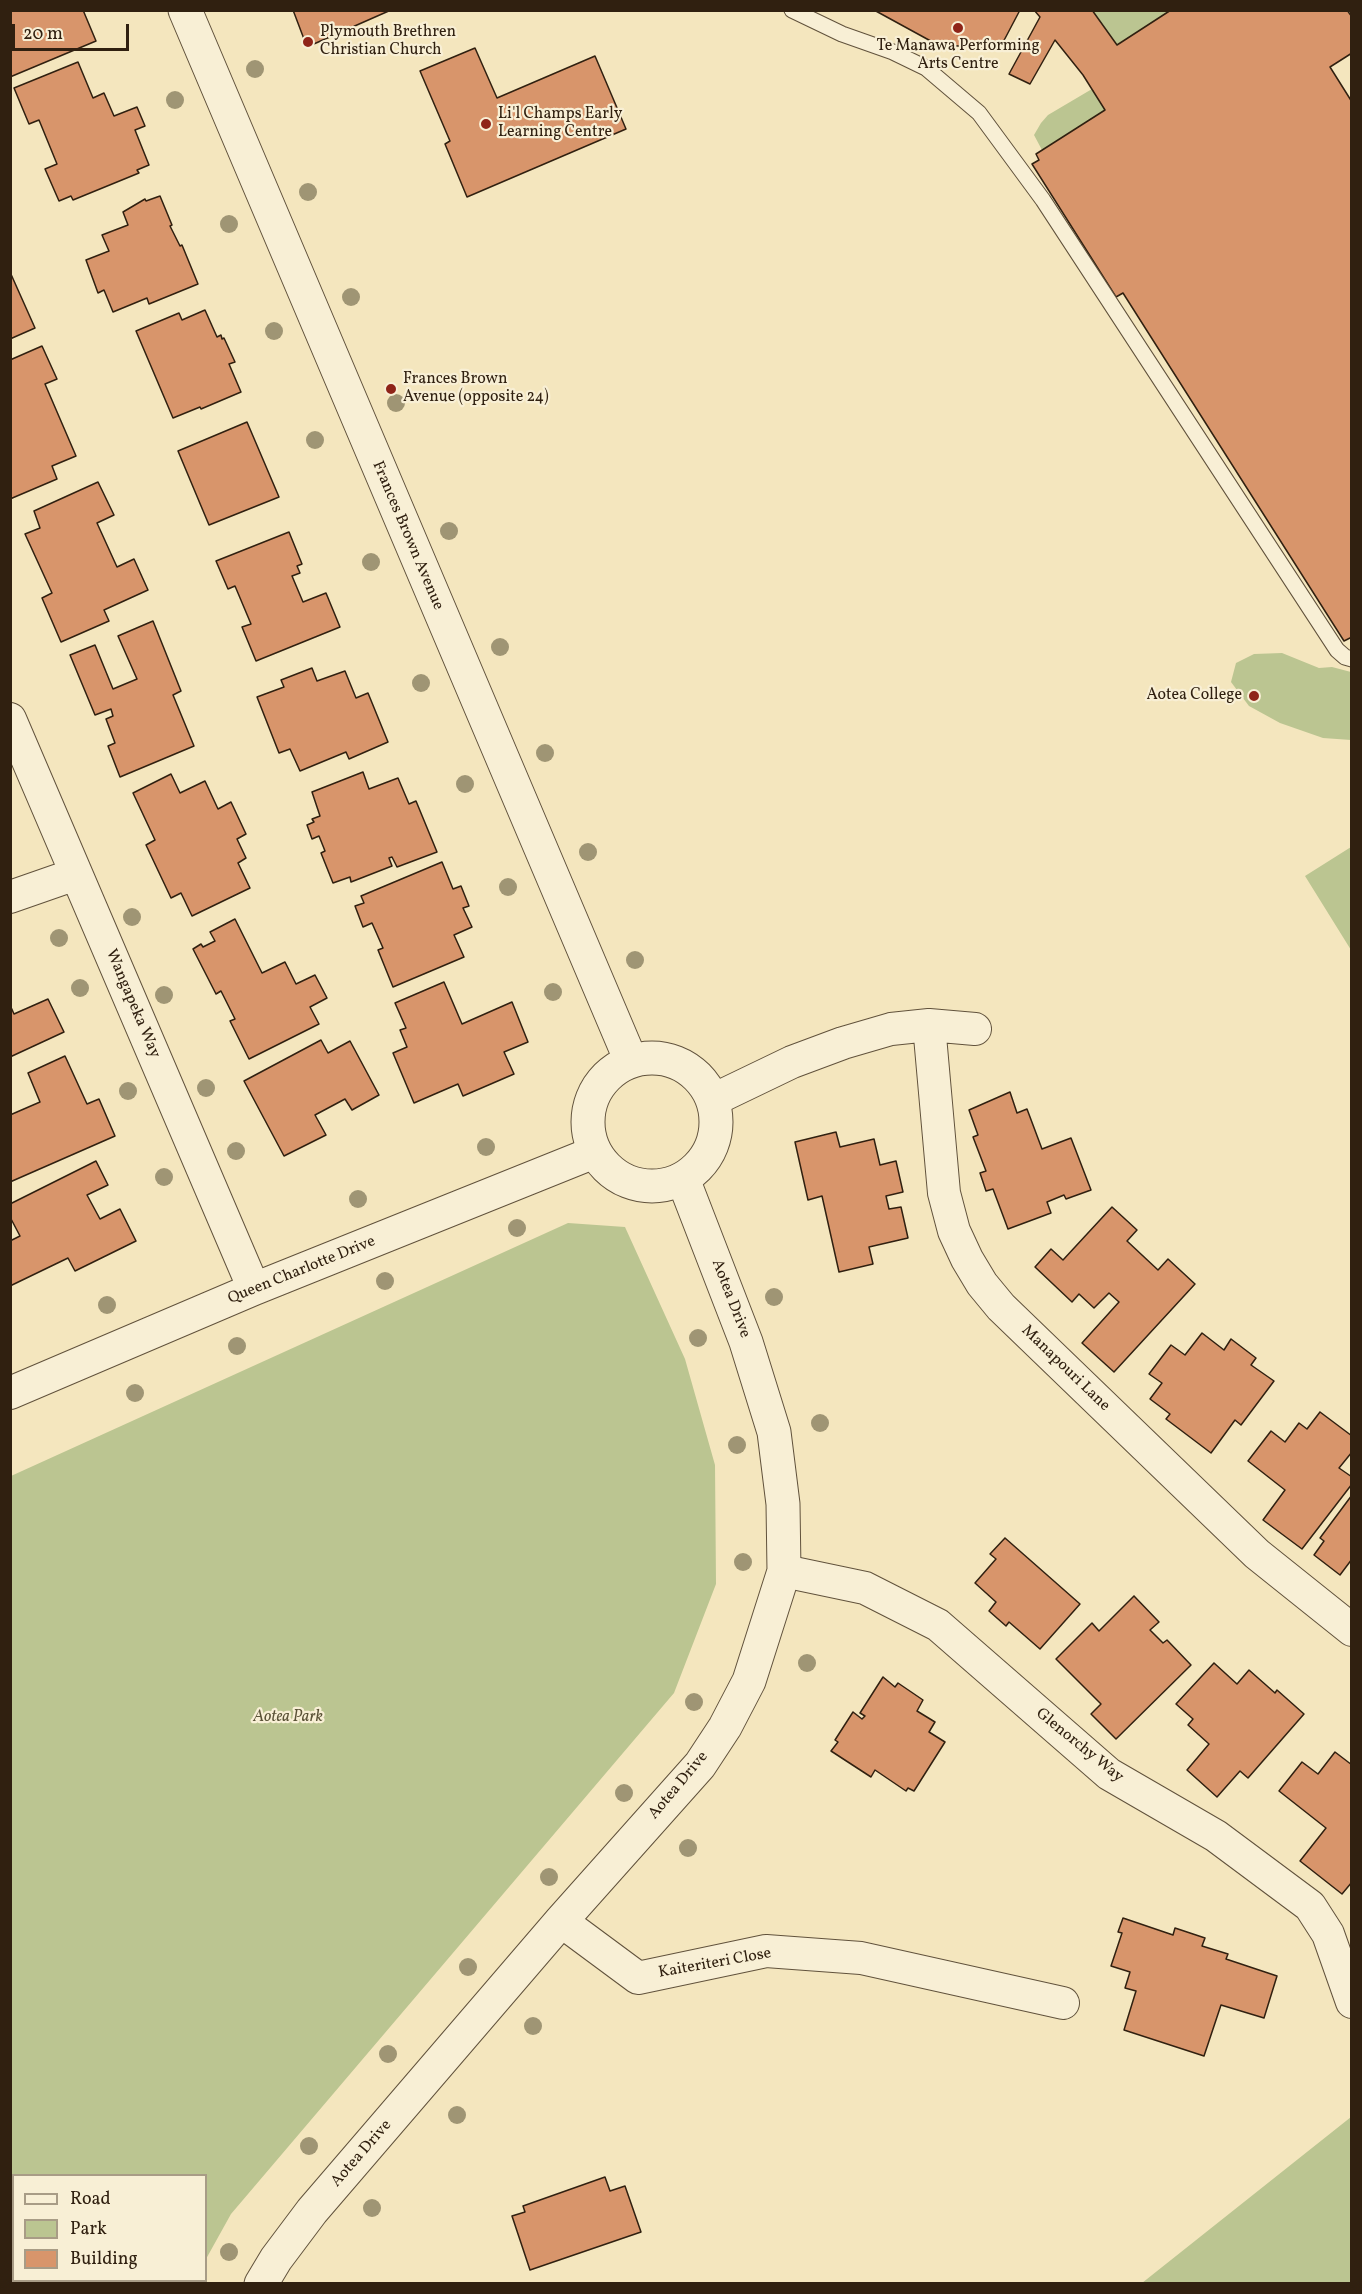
<!DOCTYPE html>
<html>
<head>
<meta charset="utf-8">
<style>
  body { margin:0 }
  #map { position:relative; width:1362px; height:2294px; overflow:hidden; background:#f4e6be; font-family:Vollkorn,serif }
  canvas { display:block }
  .frame { position:absolute; inset:0; border:12px solid #302010; pointer-events:none }
  .legend { position:absolute; left:12px; top:2174px; width:195px; height:108px; box-sizing:border-box; background:#f8efd5; border:2px solid #a89c86; margin:0; padding:8px 10px; list-style:none; font-size:18px; color:#302010 }
  .legend li { display:flex; align-items:center; gap:12px; height:30px }
  .legend b { width:30px; border:2px solid #a89c86 }
  .scale { position:absolute; left:12px; top:24px; width:117px; height:27px; box-sizing:border-box; border:3px solid #302010; border-top:0; padding-left:8px; font-size:18px; line-height:21px; white-space:nowrap; color:#302010; -webkit-text-stroke:4px #f8efd5; paint-order:stroke }
</style>
</head>
<body>
<div id="map">
<canvas width="1362" height="2294"></canvas>
<div class="frame"></div>
<ul class="legend">
<li><b style="height:8px;background:#f8efd5"></b>Road</li>
<li><b style="height:16px;background:#bbc591"></b>Park</li>
<li><b style="height:16px;background:#d8956b"></b>Building</li>
</ul>
<div class="scale">20 m</div>
</div>
<script>
const ctx = document.querySelector('canvas').getContext('2d');
ctx.lineJoin = 'round';
function fill(path, color) { ctx.fillStyle = color; ctx.fill(path, 'evenodd'); }
const shape = rows => new Path2D(rows.map(r => 'M' + r).join(''));
function stroke(path, color, width, dash) { ctx.strokeStyle = color; ctx.lineWidth = width; ctx.lineCap = dash ? 'butt' : 'round'; ctx.setLineDash(dash || []); ctx.stroke(path); }
function drawText(font, color, halo, rows, align = 'center') {
  ctx.font = font + ' Vollkorn,serif'; ctx.lineWidth = 4.5; ctx.setLineDash([]); ctx.textBaseline = 'middle'; ctx.strokeStyle = halo; ctx.fillStyle = color; for (const [text, x, y, turn = 0] of rows) {
    ctx.save(); ctx.translate(x, y); ctx.rotate((+turn || 0) * Math.PI / 180); ctx.textAlign = isNaN(turn) ? turn : align; if (halo) ctx.strokeText(text, 0, 0); ctx.fillText(text, 0, 0); ctx.restore();
  }
}
const green = shape([
  [1092,10,1171,11,1117,45],
  [1092,89,1105,110,1042,150,1034,135,1041,123,1048,115],
  [1282,653,1319,668,1332,667,1351,672,1351,740,1323,738,1280,723,1249,706,1231,682,1236,663,1254,654],
  [1351,847,1351,950,1305,876],
  [568,1223,625,1227,685,1359,715,1465,716,1584,674,1693,231,2214,206,2259,206,2176,14,2176,14,2280,193,2281,192,2283,11,2283,11,1476],
  [1351,2117,1351,2283,1142,2283]
]);
const building = shape([
  [10,10,83,10,96,41,10,77,10,10],
  [293,10,391,10,307,47,293,10],
  [874,10,1020,10,1000,48,938,45,874,10],
  [1034,10,1092,10,1117,45,1171,10,1347,10,1352,17,1352,53,1330,67,1352,102,1352,637,1344,641,1123,293,1116,297,1032,164,1039,160,1036,154,1105,110,1083,75,1055,40,1030,84,1009,74,1040,17,1034,10],
  [475,48,497,98,595,56,626,129,467,197,445,144,450,141,420,71,475,48],
  [78,62,93,98,104,93,114,116,137,107,145,126,135,130,149,165,137,170,139,173,73,200,71,196,59,201,45,169,57,164,39,120,29,124,14,88,78,62],
  [160,196,172,225,170,226,180,246,182,245,198,284,149,304,147,298,113,312,104,290,98,293,86,260,109,251,102,235,128,225,123,212,145,199,146,201,160,196],
  [10,272,35,328,10,339,10,272],
  [205,310,217,337,221,335,222,339,224,338,235,362,229,364,241,392,201,409,200,407,173,418,136,331,179,313,182,320,205,310],
  [42,346,57,379,45,384,76,456,52,466,57,479,10,499,10,360,42,346],
  [247,422,279,497,209,525,178,451,247,422],
  [98,482,114,515,97,523,117,567,134,559,148,590,104,610,109,621,61,642,42,598,52,593,25,534,40,528,34,511,98,482],
  [289,532,302,564,297,566,300,573,292,576,303,602,326,593,340,627,256,661,242,627,251,624,235,586,228,589,216,561,289,532],
  [153,621,181,691,173,695,194,746,120,777,108,746,115,743,106,719,113,716,111,709,95,715,70,655,95,645,113,689,137,679,118,636,153,621],
  [312,668,317,681,345,671,356,698,368,693,388,742,349,759,346,752,300,771,290,749,279,753,257,697,284,687,281,680,312,668],
  [363,772,369,789,398,778,409,804,416,801,437,852,397,867,392,857,389,858,392,866,351,882,350,877,333,883,321,853,325,851,319,836,312,839,307,825,314,822,312,819,320,816,312,792,363,772],
  [171,774,180,793,205,781,218,809,231,802,246,834,237,839,246,858,238,863,250,888,192,916,181,893,171,898,146,845,155,840,133,793,171,774],
  [442,862,453,889,461,886,469,906,463,908,472,927,454,935,464,957,393,987,378,950,383,948,372,923,363,927,355,906,364,903,361,896,442,862],
  [235,919,262,973,285,962,296,984,315,975,327,998,310,1007,319,1024,249,1059,230,1021,235,1019,221,991,216,994,193,949,201,944,203,947,215,941,210,932,235,919],
  [444,982,462,1024,512,1002,528,1042,504,1052,514,1074,463,1096,458,1084,414,1103,393,1053,407,1047,400,1030,406,1028,395,1003,444,982],
  [48,999,64,1032,10,1057,10,1005,14,1014,48,999],
  [321,1040,328,1053,350,1041,379,1095,352,1110,345,1099,315,1115,326,1135,284,1156,244,1081,321,1040],
  [65,1056,87,1104,99,1099,115,1136,10,1182,10,1115,40,1102,28,1073,65,1056],
  [1010,1092,1017,1113,1027,1109,1042,1149,1071,1138,1091,1190,1066,1199,1064,1195,1047,1202,1051,1213,1008,1229,993,1189,986,1191,980,1173,986,1171,973,1137,978,1135,969,1110,1010,1092],
  [836,1132,840,1147,874,1139,880,1165,896,1161,903,1192,886,1196,889,1209,901,1207,908,1238,869,1247,873,1264,839,1272,822,1196,808,1200,795,1142,836,1132],
  [96,1161,108,1185,87,1195,100,1219,120,1209,136,1241,75,1271,68,1258,10,1286,10,1241,20,1236,10,1217,10,1204,96,1161],
  [1112,1207,1137,1230,1127,1241,1158,1270,1168,1259,1195,1284,1114,1372,1082,1343,1119,1302,1109,1293,1094,1308,1079,1294,1072,1302,1035,1267,1051,1249,1063,1260,1112,1207],
  [1202,1333,1224,1350,1231,1339,1256,1358,1251,1365,1274,1381,1241,1425,1235,1420,1211,1453,1166,1419,1170,1414,1150,1399,1162,1383,1149,1374,1171,1345,1185,1355,1202,1333],
  [1320,1412,1352,1436,1352,1452,1339,1468,1352,1477,1352,1484,1302,1549,1263,1520,1285,1490,1248,1461,1271,1431,1285,1442,1299,1423,1307,1429,1320,1412],
  [1352,1495,1352,1559,1340,1575,1314,1555,1324,1541,1320,1538,1352,1495],
  [1005,1538,1080,1604,1040,1649,1009,1622,1006,1626,989,1611,996,1602,975,1583,996,1559,990,1554,1005,1538],
  [1134,1596,1159,1622,1150,1630,1163,1643,1167,1640,1191,1665,1116,1739,1091,1714,1101,1704,1056,1659,1092,1623,1099,1631,1134,1596],
  [1214,1663,1237,1684,1249,1670,1275,1693,1277,1690,1304,1714,1248,1778,1240,1771,1217,1797,1187,1770,1209,1744,1188,1725,1193,1719,1176,1704,1214,1663],
  [883,1677,895,1687,898,1683,923,1700,917,1711,935,1722,929,1732,945,1742,914,1791,908,1788,906,1791,875,1770,871,1777,831,1751,838,1742,835,1740,853,1712,862,1719,865,1716,860,1713,883,1677],
  [1335,1752,1352,1765,1352,1882,1342,1894,1300,1861,1326,1828,1279,1791,1302,1762,1318,1774,1335,1752],
  [1123,1918,1173,1935,1175,1928,1205,1938,1202,1946,1228,1954,1226,1959,1277,1976,1264,2018,1221,2005,1204,2056,1124,2030,1136,1991,1125,1988,1130,1972,1111,1966,1122,1933,1118,1932,1123,1918],
  [605,2177,610,2191,625,2186,641,2232,530,2270,512,2216,525,2212,523,2206,605,2177]
]);
const service = shape([
  [792,10,842,34,893,52,926,68,979,113,1043,200,1337,650,1345,657,1352,659]
]);
const minor = shape([
  [10,719,254,1289],
  [10,897,76,874],
  [929,1025,944,1193,954,1231,967,1259,982,1284,1001,1307,1257,1554,1352,1630],
  [713,1100,792,1062,843,1043,891,1029,929,1025,975,1029],
  [10,1393,254,1289,595,1152],
  [784,1571,865,1588,938,1625,1109,1774,1216,1836,1310,1906,1328,1934,1352,2002],
  [561,1921,638,1978,766,1951,861,1958,1063,2003]
]);
const tertiary = shape([
  [185,10,631,1061],
  '588 1122a64 64 0 1 1 128 0a64 64 0 1 1-128 0Z',
  [261,2284,276,2259,312,2211,561,1921,700,1765,725,1727,749,1681,784,1571,783,1504,774,1432,746,1342,683,1179]
]);
const trees = [
  [255,69],
  [175,100],
  [308,192],
  [229,224],
  [351,297],
  [274,331],
  [396,403],
  [315,440],
  [449,531],
  [371,562],
  [500,647],
  [421,683],
  [545,753],
  [465,784],
  [588,852],
  [508,887],
  [132,917],
  [59,938],
  [635,960],
  [80,988],
  [553,992],
  [164,995],
  [206,1088],
  [128,1091],
  [486,1147],
  [236,1151],
  [164,1177],
  [358,1199],
  [517,1228],
  [385,1281],
  [774,1297],
  [107,1305],
  [698,1338],
  [237,1346],
  [135,1393],
  [820,1423],
  [737,1445],
  [743,1562],
  [807,1663],
  [694,1702],
  [624,1793],
  [688,1848],
  [549,1877],
  [468,1967],
  [533,2026],
  [388,2054],
  [457,2115],
  [309,2146],
  [372,2208],
  [229,2252]
];
const markers = [
  [958,28,6,"#8f2418"],
  [308,42,6,"#8f2418"],
  [486,124,6,"#8f2418"],
  [391,389,6,"#8f2418"],
  [1254,696,6,"#8f2418"]
];
const poiNames = [
  ["Plymouth Brethren",320,33],
  ["Christian Church",320,51],
  ["Te Manawa Performing",958,47,"center"],
  ["Arts Centre",958,65,"center"],
  ["Li'l Champs Early",498,115],
  ["Learning Centre",498,133],
  ["Frances Brown",403,380],
  ["Avenue (opposite 24)",403,398],
  ["Aotea College",1242,696,"right"]
];
const streetNames = [
  ["Frances Brown Avenue",407,536,67],
  ["Wangapeka Way",132,1004,67],
  ["Queen Charlotte Drive",302,1271,-22],
  ["Aotea Drive",730,1299,69],
  ["Manapouri Lane",1065,1369,44],
  ["Glenorchy Way",1079,1746,39],
  ["Aotea Drive",679,1786,-50],
  ["Kaiteriteri Close",715,1964,-10],
  ["Aotea Drive",362,2154,-49]
];
const parkNames = [
  ["Aotea Park",288,1718]
];
fill(green, '#bbc591');
fill(building, '#d8956b');
stroke(building, '#302010', 1.5);
stroke(service, '#61523c', 17);
stroke(minor, '#61523c', 34);
stroke(tertiary, '#61523c', 35);
stroke(service, '#f8efd5', 15);
stroke(minor, '#f8efd5', 32);
stroke(tertiary, '#f8efd5', 33);
ctx.fillStyle = '#9f9574';
for (const [x, y] of trees) { ctx.beginPath(); ctx.arc(x, y, 9, 0, 2 * Math.PI); ctx.fill(); }
for (const [x, y, r, color] of markers) { const dot = new Path2D(); dot.arc(x, y, r, 0, 2 * Math.PI); ctx.fillStyle = color; ctx.fill(dot); stroke(dot, '#f8efd5', 2); }
drawText('16px', '#302010', '#f8efd5', poiNames, 'left');
drawText('16px', '#302010', '#f8efd5', streetNames);
drawText('italic 16px', '#5a5237', '#f8efd5', parkNames);
</script>
</body>
</html>
